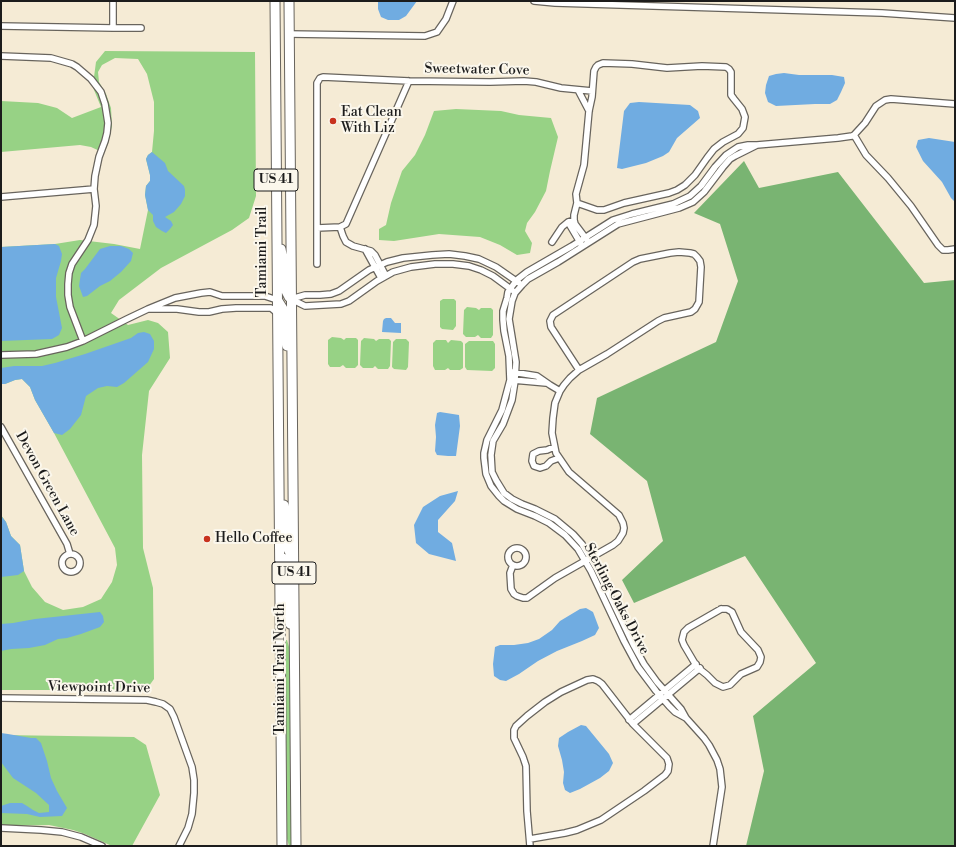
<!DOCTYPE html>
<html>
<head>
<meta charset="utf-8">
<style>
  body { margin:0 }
  #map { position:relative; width:956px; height:847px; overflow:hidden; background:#f5ebd5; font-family:"Libre Bodoni",serif }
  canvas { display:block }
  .frame { position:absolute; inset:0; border:2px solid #1c1c1c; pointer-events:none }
</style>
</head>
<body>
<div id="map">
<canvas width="956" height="847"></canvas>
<div class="frame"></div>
</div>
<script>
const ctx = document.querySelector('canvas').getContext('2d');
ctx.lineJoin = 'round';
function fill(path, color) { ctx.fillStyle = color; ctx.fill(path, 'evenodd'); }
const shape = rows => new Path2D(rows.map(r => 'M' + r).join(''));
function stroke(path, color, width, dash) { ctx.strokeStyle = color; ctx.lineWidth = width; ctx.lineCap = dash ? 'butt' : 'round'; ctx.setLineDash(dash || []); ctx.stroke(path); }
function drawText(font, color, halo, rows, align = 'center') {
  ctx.font = font + ' "Libre Bodoni",serif'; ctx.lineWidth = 4; ctx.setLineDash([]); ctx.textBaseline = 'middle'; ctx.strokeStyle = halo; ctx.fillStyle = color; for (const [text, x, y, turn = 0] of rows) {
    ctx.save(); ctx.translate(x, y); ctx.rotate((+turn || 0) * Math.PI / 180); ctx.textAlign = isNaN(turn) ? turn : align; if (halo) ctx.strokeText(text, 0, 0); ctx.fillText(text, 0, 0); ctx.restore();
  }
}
const green = shape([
  [105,51,255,52,256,196,249,218,232,230,161,268,119,300,111,313,128,325,148,320,158,323,168,332,170,358,149,391,142,455,143,548,153,588,154,679,146,690,1,690,1,515,6,522,11,536,20,545,24,571,32,587,45,602,63,610,83,607,101,599,112,582,117,565,115,548,54,433,35,400,30,387,22,379,15,380,5,384,1,384,1,247,55,244,80,240,114,244,140,249,148,210,145,195,146,186,150,181,150,175,146,159,148,155,152,152,154,131,154,102,147,74,138,59,115,58,102,65,98,72,99,82,106,94,111,108,112,126,108,144,104,153,91,147,80,145,1,152,1,101,38,103,57,108,72,118,101,107,92,85,94,77,96,62],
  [456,109,501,111,519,115,551,118,558,137,550,171,546,191,535,212,527,223,525,231,532,243,530,253,517,255,500,245,480,237,439,234,394,241,379,240,379,229,386,225,391,203,402,171,415,155,425,135,434,111],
  [443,299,454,299,456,301,456,326,453,330,442,329,440,327,440,301],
  [467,307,476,308,479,310,481,308,491,308,493,310,493,335,491,338,481,338,478,335,475,337,466,337,463,334,464,310],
  [332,337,341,338,344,340,346,338,356,338,358,340,358,365,355,368,346,368,343,365,340,367,330,367,328,364,328,340],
  [364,338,374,339,376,341,379,339,389,339,391,341,390,366,388,369,378,369,375,366,373,368,363,368,360,365,361,341],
  [396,339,406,339,409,342,408,367,406,370,394,369,392,367,393,342],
  [436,340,446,340,448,343,451,340,461,341,463,343,463,368,460,370,450,370,448,368,445,370,435,370,433,366,433,343],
  [469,341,493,341,495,344,495,368,492,371,467,370,465,367,465,344],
  [285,640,287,640,290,650,292,846,289,846,287,839],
  [1,735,134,737,146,745,160,795,132,846,112,846,85,834,73,830,49,825,1,826]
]);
const forest = shape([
  [744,161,759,188,838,172,924,283,955,280,955,846,746,846,764,771,753,716,816,663,745,556,634,603,622,580,663,541,647,481,590,434,597,398,716,342,738,281,720,224,694,213]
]);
const water = shape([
  [378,1,417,1,406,16,399,20,388,20,381,17,378,9],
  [784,73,799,75,832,75,844,77,845,83,841,92,837,100,830,104,815,104,776,106,768,102,765,93,766,85,769,76,776,74],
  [639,102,690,105,698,111,700,118,677,138,669,152,663,156,646,163,622,169,617,168,624,111,630,103],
  [929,138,955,142,955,202,951,198,942,182,923,161,916,147,918,140],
  [152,152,165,163,168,171,184,186,185,190,185,196,181,204,174,212,165,217,171,221,173,225,170,229,166,233,162,231,156,227,153,221,153,215,148,210,145,195,146,186,150,181,150,175,146,159,148,155],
  [55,244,59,246,62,254,61,261,56,278,56,297,62,328,59,335,52,339,1,341,1,247],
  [110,246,121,246,129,249,133,253,131,261,121,272,110,281,100,286,87,296,83,297,79,286,81,273,85,269,100,249],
  [386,318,391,318,395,323,401,323,401,333,382,332,383,321,384,319],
  [144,332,150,334,154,341,154,349,148,362,124,383,117,387,107,386,98,388,86,396,81,415,70,429,62,435,54,433,35,400,30,387,22,379,15,380,5,384,1,384,1,368,14,366,42,366,55,363,85,354,131,338,138,333],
  [440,412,459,415,460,426,456,456,448,456,437,455,435,451,436,437,435,425,437,413],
  [458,491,455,501,438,520,438,532,452,543,456,561,429,554,416,543,414,525,423,507,440,496],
  [1,517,2,517,6,522,11,536,20,545,24,571,18,575,1,577],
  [586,608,593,612,599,628,595,635,582,641,557,651,538,661,519,674,506,681,500,680,494,676,493,664,495,647,500,645,514,645,528,643,539,639,552,630,560,621,580,609],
  [100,612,103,616,104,622,100,627,81,634,67,638,58,639,45,645,29,648,11,649,1,651,1,624,13,623,35,619],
  [581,725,586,726,609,754,613,763,609,771,600,778,580,789,570,793,565,790,563,783,564,772,562,760,558,746,559,738,568,732],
  [1,733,8,734,31,738,36,738,41,743,47,761,51,778,57,791,67,808,62,816,40,817,27,814,1,813,1,806,10,803,22,803,27,806,33,810,39,813,49,812,49,805,36,793,13,778,1,762]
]);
const minor = shape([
  [534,1,555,3,882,13,955,18],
  [1,26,113,28,113,1],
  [113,28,141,28],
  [289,34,425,36,437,32,446,19,453,1],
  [1,56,51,58,72,64,77,67,91,79,101,92,105,104,108,123,107,133,105,141,99,157,95,176,94,189,96,206,94,225,88,240,72,264,69,273,68,284,68,295,70,307,83,341],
  [578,90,589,111],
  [955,104,891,99,885,100,876,106,865,123,854,135,866,155,888,178,911,206,938,245,943,250,948,250,955,249],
  [757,145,838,138,852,136,854,135],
  [1,197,94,189],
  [577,203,597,210,604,210,624,203,669,193,677,190,685,185,695,175,707,158,714,149,723,142,738,134,743,128,745,117,742,109,734,99,731,95,731,72,729,69,726,67,702,66,667,68,632,64,603,63,598,65,596,67,594,71,592,97,589,111,584,165,576,194,577,203,574,215,574,220,575,224,587,240],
  [568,222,581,244],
  [340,227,343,236,346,242,353,246,371,251,375,255,386,276],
  [317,228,340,227,346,224,409,81],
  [552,242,562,227,568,222,574,220],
  [365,249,381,278],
  [679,252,690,253,694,254,697,257,700,261,701,267,699,302,695,309,691,312,664,318,658,321,607,354,579,370,551,327,550,321,553,315,633,262,640,259,670,253,679,252],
  [317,264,317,83,320,78,323,77,409,81,490,82,524,81,536,82,561,88,592,91],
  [291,299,305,295,320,295,331,294,339,291,369,270,387,262,403,258,432,255,449,254,465,256,479,259,496,267,519,283],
  [291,299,305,306,341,304,349,301,377,281,393,272,411,267,435,264,453,264,469,266,481,270,493,276,512,290],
  [277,300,265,296,222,296,210,292,201,293,175,298,148,309,177,309,199,312,209,312,222,309,236,308,271,308,277,313],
  [1,355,36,354,67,347,83,341,127,319,148,309],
  [512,372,537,376,550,385,560,391],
  [513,380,546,383],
  [1,427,67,544,70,554],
  [554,447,547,450,539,451,533,454,532,461,534,466,540,468,546,466,551,461,559,458],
  '508 557a9 9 0 1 1 18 0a9 9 0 1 1-18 0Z',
  '62 563a9 9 0 1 1 18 0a9 9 0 1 1-18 0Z',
  [513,565,510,573,511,589,514,594,517,596,523,598,527,598,555,578,613,545,618,541,623,533,624,528,623,523,619,515,569,472,556,453,552,433,553,418,555,403,560,391,564,385,570,378,579,370],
  [721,609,727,609,732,612,741,632,758,650,761,657,760,662,757,667,741,674,730,685,723,687,715,683,707,675,697,667,684,645,682,640,684,632,688,628,721,609],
  [1,698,147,700,156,702,163,704,170,709,174,717,192,767,194,780,194,793,192,814,188,828,179,846],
  [686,718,675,712,669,706,656,691,638,667,624,641,591,571,578,549,565,535,549,523,535,516,517,509,504,501,499,496,491,486,486,474,484,458,484,453,487,440,502,410,510,380,509,356,504,331,503,320,503,311,507,298,508,292,513,285,518,279,527,272,572,246,613,220,632,214,673,204,690,196,701,186,715,167,726,155,738,147,748,145,757,145,735,156,730,159,723,167,704,192,693,202,679,208,618,224,558,262,528,279,522,285,515,293,512,301,509,319,516,362,515,381,512,400,503,424,493,441,491,455,492,472,496,480,504,493,512,499,522,504,535,509,555,519,573,534,582,544,597,569,634,646,644,664,657,682,681,709,686,718,704,738,709,745,717,760,720,769,722,787,713,846],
  [629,720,696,664],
  [633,724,700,668],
  [1,828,41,830,62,832,81,837,102,846],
  [530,839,565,833,577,830,601,820,644,791,665,775,668,771,669,764,667,758,633,724,602,684,598,681,593,679,587,680,561,692,545,702,527,716,516,726,514,730,514,738,523,757,526,766,527,811,530,846]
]);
const primary = shape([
  [275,1,282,846],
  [289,1,296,846],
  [281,249,284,265,285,288,286,291,289,297],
  [278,301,283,309,284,314,285,330,287,346],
  [284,505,286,520,287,547,289,551,293,556],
  [280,557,285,559,287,566,287,611,290,624]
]);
const markers = [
  [333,121,4,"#c8321e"],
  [207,539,4,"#c8321e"]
];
const shields = [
  [276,180,44],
  [294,573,44]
];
const shieldNames = [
  ["US 41",276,180],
  ["US 41",294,573]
];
const streetNames = [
  ["Sweetwater Cove",477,70,1],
  ["Tamiami Trail",263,252,-90],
  ["Devon Green Lane",47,484,61],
  ["Sterling Oaks Drive",616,599,62],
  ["Tamiami Trail North",281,669,-90],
  ["Viewpoint Drive",99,688,1]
];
const poiNames = [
  ["Eat Clean",341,113],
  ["With Liz",341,129],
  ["Hello Coffee",215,539]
];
fill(green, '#97d285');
fill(forest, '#79b472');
fill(water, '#70ace1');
stroke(minor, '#68645d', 8);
stroke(primary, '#68645d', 11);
stroke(minor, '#fff', 5.5);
stroke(primary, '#fff', 9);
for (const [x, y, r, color] of markers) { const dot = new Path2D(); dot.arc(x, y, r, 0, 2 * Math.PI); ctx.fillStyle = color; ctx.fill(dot); stroke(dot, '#fbf7ec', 1.5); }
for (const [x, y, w] of shields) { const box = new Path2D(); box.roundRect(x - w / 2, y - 11, w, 22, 3); ctx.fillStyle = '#fbf7ec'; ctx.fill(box); stroke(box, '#1c1c1c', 1); }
drawText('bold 13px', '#1c1c1c', null, shieldNames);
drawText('14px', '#1c1c1c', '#fbf7ec', streetNames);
drawText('14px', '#1c1c1c', '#fbf7ec', poiNames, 'left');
</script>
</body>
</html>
